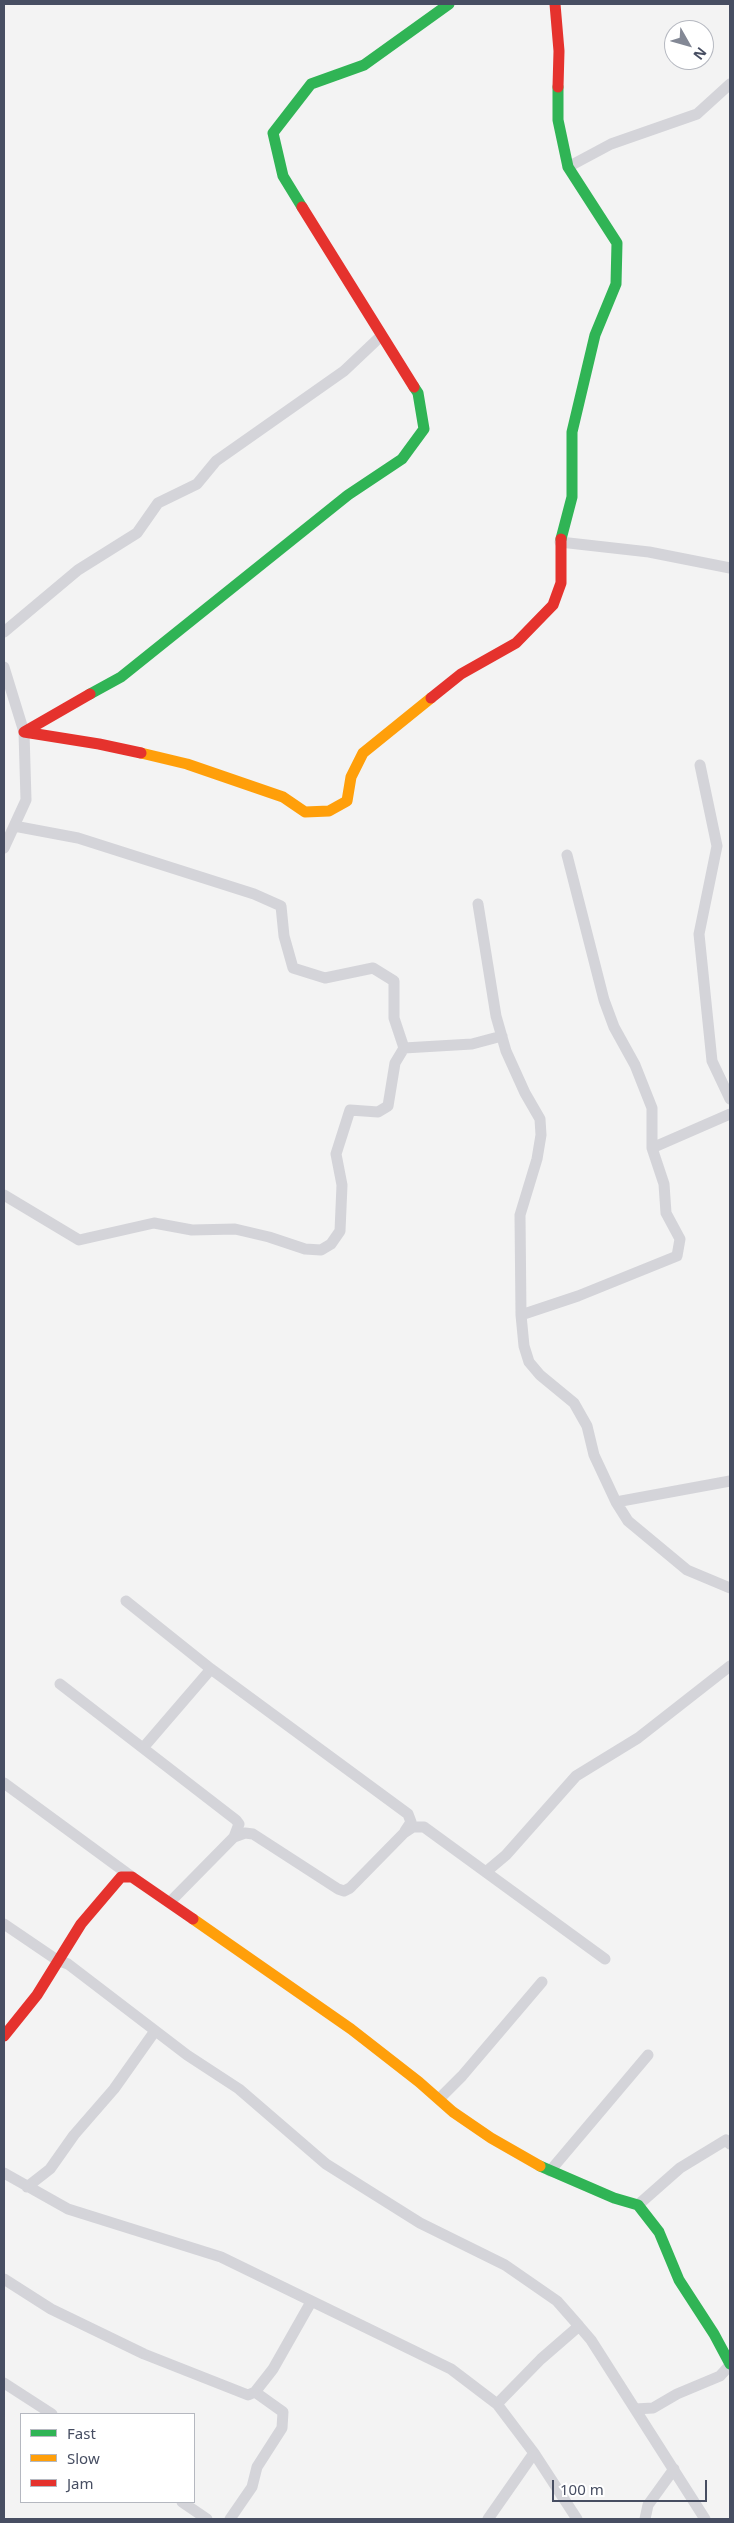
<!DOCTYPE html>
<html>
<head>
<meta charset="utf-8">
<style>
  body { margin:0 }
  #map { position:relative; width:734px; height:2523px; overflow:hidden; background:#f3f3f3; font-family:"Noto Sans",sans-serif }
  canvas { display:block }
  .frame { position:absolute; inset:0; border:5px solid #474e62; pointer-events:none }
  .legend { position:absolute; left:20px; top:2413px; width:175px; height:90px; box-sizing:border-box; background:#fff; border:1px solid #b5b8c0; margin:0; padding:6px 9px; list-style:none; font-size:15px; color:#474e62 }
  .legend li { display:flex; align-items:center; gap:10px; height:25px }
  .legend b { width:25px; border:1px solid #b5b8c0 }
  .north { position:absolute; left:664px; top:20px; width:50px; height:50px; box-sizing:border-box; background:#fff; border:1px solid #b5b8c0; border-radius:50%; rotate:128deg; font-size:14px; font-weight:700; line-height:20px; text-align:center; color:#474e62 }
  .north::after { content:''; display:block; margin:auto; width:18px; height:22px; background:#838895; clip-path:polygon(50% 0,100% 100%,50% 72%,0 100%) }
  .scale { position:absolute; left:552px; top:2480px; width:155px; height:22px; box-sizing:border-box; border:2px solid #474e62; border-top:0; padding-left:6px; font-size:15px; line-height:18px; white-space:nowrap; color:#474e62; -webkit-text-stroke:4px #fff; paint-order:stroke }
</style>
</head>
<body>
<div id="map">
<canvas width="734" height="2523"></canvas>
<div class="frame"></div>
<ul class="legend">
<li><b style="height:6px;background:#30b455"></b>Fast</li>
<li><b style="height:6px;background:#ff9f0a"></b>Slow</li>
<li><b style="height:6px;background:#e5322d"></b>Jam</li>
</ul>
<div class="north">N</div>
<div class="scale">100 m</div>
</div>
<script>
const ctx = document.querySelector('canvas').getContext('2d');
ctx.lineJoin = 'round';
const shape = rows => new Path2D(rows.map(r => 'M' + r).join(''));
function stroke(path, color, width, dash) { ctx.strokeStyle = color; ctx.lineWidth = width; ctx.lineCap = dash ? 'butt' : 'round'; ctx.setLineDash(dash || []); ctx.stroke(path); }
const street = shape([
  [568,167,611,144,697,114,730,84],
  [560,542,649,552,730,568],
  [4,632,78,570,137,533,158,503,197,484,216,461,344,371,381,336],
  [4,667,24,732,26,800,4,848],
  [700,765,717,846,699,934,712,1061,730,1099],
  [14,826,78,838,254,894,281,906,284,936,293,968,325,978,373,968,394,981,394,1018,404,1048],
  [478,904,496,1016,506,1051,525,1093,540,1119,541,1135,537,1159,520,1215,521,1315,524,1346,529,1362,540,1375,574,1403,587,1426,594,1455,616,1502,628,1521,687,1570,730,1588],
  [652,1148,730,1114],
  [4,1195,79,1240,154,1223,192,1230,235,1229,269,1237,305,1249,321,1250,331,1244,340,1231,342,1185,336,1154,350,1110,378,1112,388,1106,395,1063,404,1048,472,1044,502,1036],
  [521,1315,578,1296,677,1256,680,1239,666,1213,664,1184,652,1148,652,1108,635,1065,614,1027,604,1000,567,855],
  [616,1502,730,1481],
  [126,1601,211,1669,408,1814,411,1822,405,1831],
  [60,1684,236,1820,239,1824,234,1837,170,1902],
  [143,1748,211,1669],
  [4,1783,132,1877],
  [234,1837,245,1833,253,1834,338,1889,344,1891,350,1888,404,1833,413,1827,424,1827,605,1959],
  [487,1871,506,1855,576,1776,638,1738,730,1666],
  [4,1924,57,1960,68,1964,187,2055,239,2089,326,2164,420,2223,505,2265,557,2301,579,2326],
  [439,2099,462,2076,542,1982],
  [550,2171,648,2055],
  [4,2173,68,2209,221,2257,451,2369,497,2404,534,2453,577,2519],
  [27,2187,50,2169,74,2135,114,2089,155,2031],
  [638,2205,680,2168,726,2140,730,2144],
  [4,2279,51,2309,144,2354,248,2395,255,2392,273,2369,311,2302],
  [4,2383,52,2414],
  [497,2404,541,2359,579,2326,591,2340,705,2519],
  [635,2409,653,2408,677,2394,720,2376,730,2365],
  [182,2502,207,2519],
  [230,2519,252,2487,257,2467,282,2428,283,2412,255,2392],
  [488,2519,534,2453],
  [645,2519,648,2505,674,2469]
]);
const fast = shape([
  [558,87,558,120,568,167,617,243,616,284,595,335,572,432,572,497,561,539],
  [302,207,283,176,273,133,311,84,364,65,449,4],
  [90,694,121,677,348,495,402,459,424,429,418,393,414,387],
  [540,2166,614,2198,638,2205,659,2232,679,2280,714,2334,730,2364]
]);
const slow = shape([
  [141,753,187,764,283,797,305,812,329,811,347,801,351,777,363,753,431,698],
  [193,1919,351,2029,419,2082,453,2112,491,2138,540,2166]
]);
const jam = shape([
  [555,4,559,51,558,87],
  [302,207,414,387],
  [90,694,24,732,99,744,141,753],
  [431,698,461,674,516,643,553,605,561,583,561,539],
  [4,2036,37,1995,81,1924,121,1877,132,1877,193,1919]
]);
stroke(street, '#d4d4d9', 11);
stroke(fast, '#30b455', 11);
stroke(slow, '#ff9f0a', 11);
stroke(jam, '#e5322d', 11);
</script>
</body>
</html>
